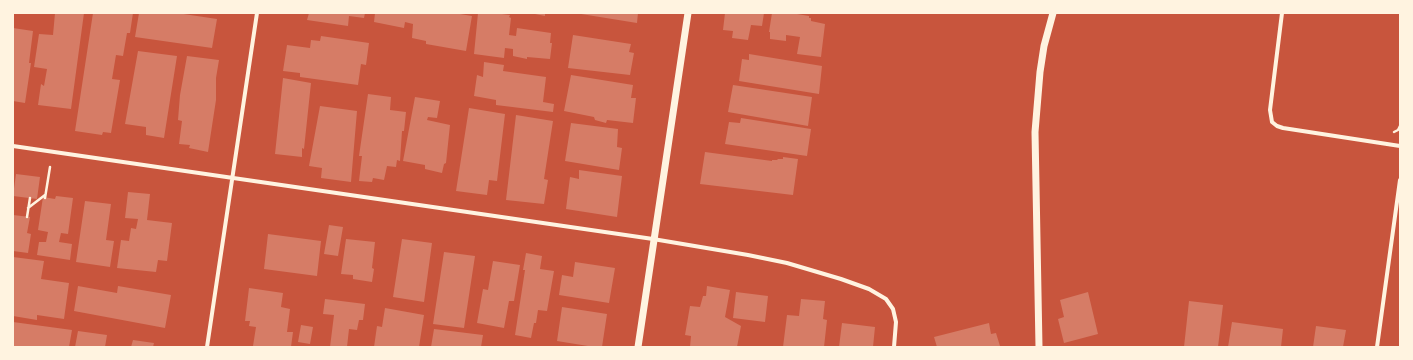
<!DOCTYPE html>
<html>
<head>
<meta charset="utf-8">
<style>
  body { margin:0 }
  #map { position:relative; width:1413px; height:360px; overflow:hidden; background:#c8553d; font-family:"Source Serif 4",serif }
  canvas { display:block }
  .frame { position:absolute; inset:0; border:14px solid #fff3e0; pointer-events:none }
</style>
</head>
<body>
<div id="map">
<canvas width="1413" height="360"></canvas>
<div class="frame"></div>
</div>
<script>
const ctx = document.querySelector('canvas').getContext('2d');
ctx.lineJoin = 'round';
function fill(path, color) { ctx.fillStyle = color; ctx.fill(path, 'evenodd'); }
const shape = rows => new Path2D(rows.map(r => 'M' + r).join(''));
function stroke(path, color, width, dash) { ctx.strokeStyle = color; ctx.lineWidth = width; ctx.lineCap = dash ? 'butt' : 'round'; ctx.setLineDash(dash || []); ctx.stroke(path); }
const building = shape([
  [55,13,84,13,71,109,38,105,41,84,44,86,47,69,34,67,39,34,53,35],
  [93,13,133,13,130,33,127,33,123,56,116,55,112,79,120,80,111,133,103,132,102,135,75,131],
  [139,13,177,13,217,19,212,48,135,37],
  [309,13,365,13,364,18,349,16,348,26,307,20],
  [375,13,454,13,472,16,466,51,426,44,426,41,412,38,413,24,405,22,404,28,374,22],
  [478,13,494,13,510,15,509,17,511,18,509,35,516,36,517,28,551,33,550,43,552,43,550,59,527,57,527,59,513,56,513,49,505,48,504,58,474,54],
  [530,13,545,13,545,16],
  [575,13,638,13,637,23],
  [725,13,764,13,762,26,751,25,748,40,732,38,733,31,723,30],
  [772,13,791,13,809,16,809,18,811,18,811,21,825,24,821,57,797,54,800,37,786,35,786,41,770,39,770,32,769,32],
  [13,28,33,31,29,63,31,63,25,103,13,101],
  [573,35,631,44,629,52,634,53,630,75,568,68],
  [321,36,369,43,366,65,361,64,358,85,300,77,300,73,283,71,287,45,310,48,311,40,320,41],
  [138,51,177,56,164,138,146,135,146,127,125,124],
  [749,54,822,66,819,94,739,81,742,59,749,60],
  [187,56,219,60,216,78,216,100,208,152,189,148,190,145,179,144,182,121,178,120,180,95],
  [484,62,504,65,503,71,546,77,543,102,554,104,553,112,496,105,496,100,474,96,477,75,483,77],
  [571,75,633,85,631,98,636,98,633,123,607,120,606,123,595,120,594,117,564,111],
  [283,78,311,83,304,149,302,148,302,157,275,154],
  [733,85,812,97,808,126,728,112],
  [368,94,391,97,390,110,406,112,404,131,402,131,400,161,397,160,396,167,387,166,384,180,373,178,372,182,359,181,362,156,359,156],
  [415,97,440,101,437,118,428,117,427,120,450,125,446,163,444,164,442,173,425,169,425,165,403,161],
  [320,106,357,111,351,182,321,178,322,168,309,166],
  [469,108,505,114,497,181,489,180,487,195,456,191],
  [516,115,553,121,544,179,548,180,544,204,506,200],
  [741,118,811,129,807,156,725,144,729,122,740,123],
  [571,123,618,129,617,147,622,148,619,170,565,161],
  [705,152,772,161,772,160,777,160,778,159,783,159,783,157,798,159,793,195,700,184],
  [579,170,622,176,617,217,566,209,570,177,579,179],
  [16,174,40,177,37,199,13,196],
  [128,192,150,194,147,220,172,223,167,261,158,260,156,272,117,268,121,240,129,241,131,228,136,229,138,219,125,218],
  [56,196,73,198,68,234,61,233,59,242,72,244,70,260,37,255,39,242,46,242,48,232,38,230,43,197,55,199],
  [85,201,111,204,106,240,114,241,110,267,76,262],
  [13,215,30,217,27,233,31,234,28,253,13,251],
  [329,225,343,227,338,256,324,254],
  [268,234,321,241,317,276,264,269],
  [346,239,375,242,372,268,374,269,372,282,353,279,353,275,341,274],
  [402,239,432,243,424,302,393,297],
  [444,252,475,256,464,328,433,324],
  [526,253,542,256,540,269,554,271,547,311,538,310,536,323,534,323,531,338,515,335,525,270,523,270],
  [13,257,44,261,41,279,69,283,64,319,37,315,37,320,13,316],
  [493,261,520,265,514,301,509,301,504,328,477,323,483,289,488,290],
  [575,262,615,268,609,303,559,295,562,275,573,277],
  [78,286,117,293,118,286,171,295,165,328,74,311],
  [707,286,730,290,725,317,741,326,737,347,690,347,691,336,685,335,690,306,700,307,703,296,706,296],
  [249,288,283,293,281,307,290,309,287,332,293,332,291,347,263,347,253,346,256,327,249,326,250,321,245,321],
  [736,292,768,296,765,322,733,318],
  [1088,292,1098,334,1064,343,1058,319,1064,317,1060,300],
  [325,299,365,304,363,320,359,320,357,330,349,329,347,347,330,347,334,315,323,314],
  [801,299,825,301,823,319,827,320,824,347,783,347,787,315,799,316],
  [1189,301,1223,305,1218,347,1184,347],
  [562,307,607,314,602,347,594,347,557,341],
  [385,308,424,315,419,347,374,347,377,326,382,327],
  [13,322,72,330,69,347,13,347],
  [1232,322,1283,329,1281,347,1228,347],
  [842,323,875,327,873,347,839,347],
  [989,323,991,334,996,333,1000,346,937,347,934,337],
  [301,325,313,327,310,344,298,342],
  [1316,326,1346,330,1343,347,1313,347],
  [434,329,483,335,481,347,431,347],
  [78,331,107,335,105,347,75,347],
  [133,340,154,343,153,347,131,347]
]);
const path = shape([
  [1394,132,1398,130,1400,126],
  [45,198,50,167],
  [28,208,45,195],
  [27,217,30,198]
]);
const minor = shape([
  [1282,13,1270,110,1272,122,1277,126,1283,128,1400,146],
  [13,146,653,239,748,255,787,263,841,279,869,289,886,299,893,309,896,322,894,347],
  [207,347,257,13],
  [1377,347,1400,180]
]);
const tertiary = shape([
  [638,347,688,13],
  [1039,347,1035,132,1040,72,1044,46,1053,13]
]);
fill(building, '#d67c66');
stroke(path, '#fff3e0', 2.5);
stroke(minor, '#fff3e0', 4);
stroke(tertiary, '#fff3e0', 7);
</script>
</body>
</html>
